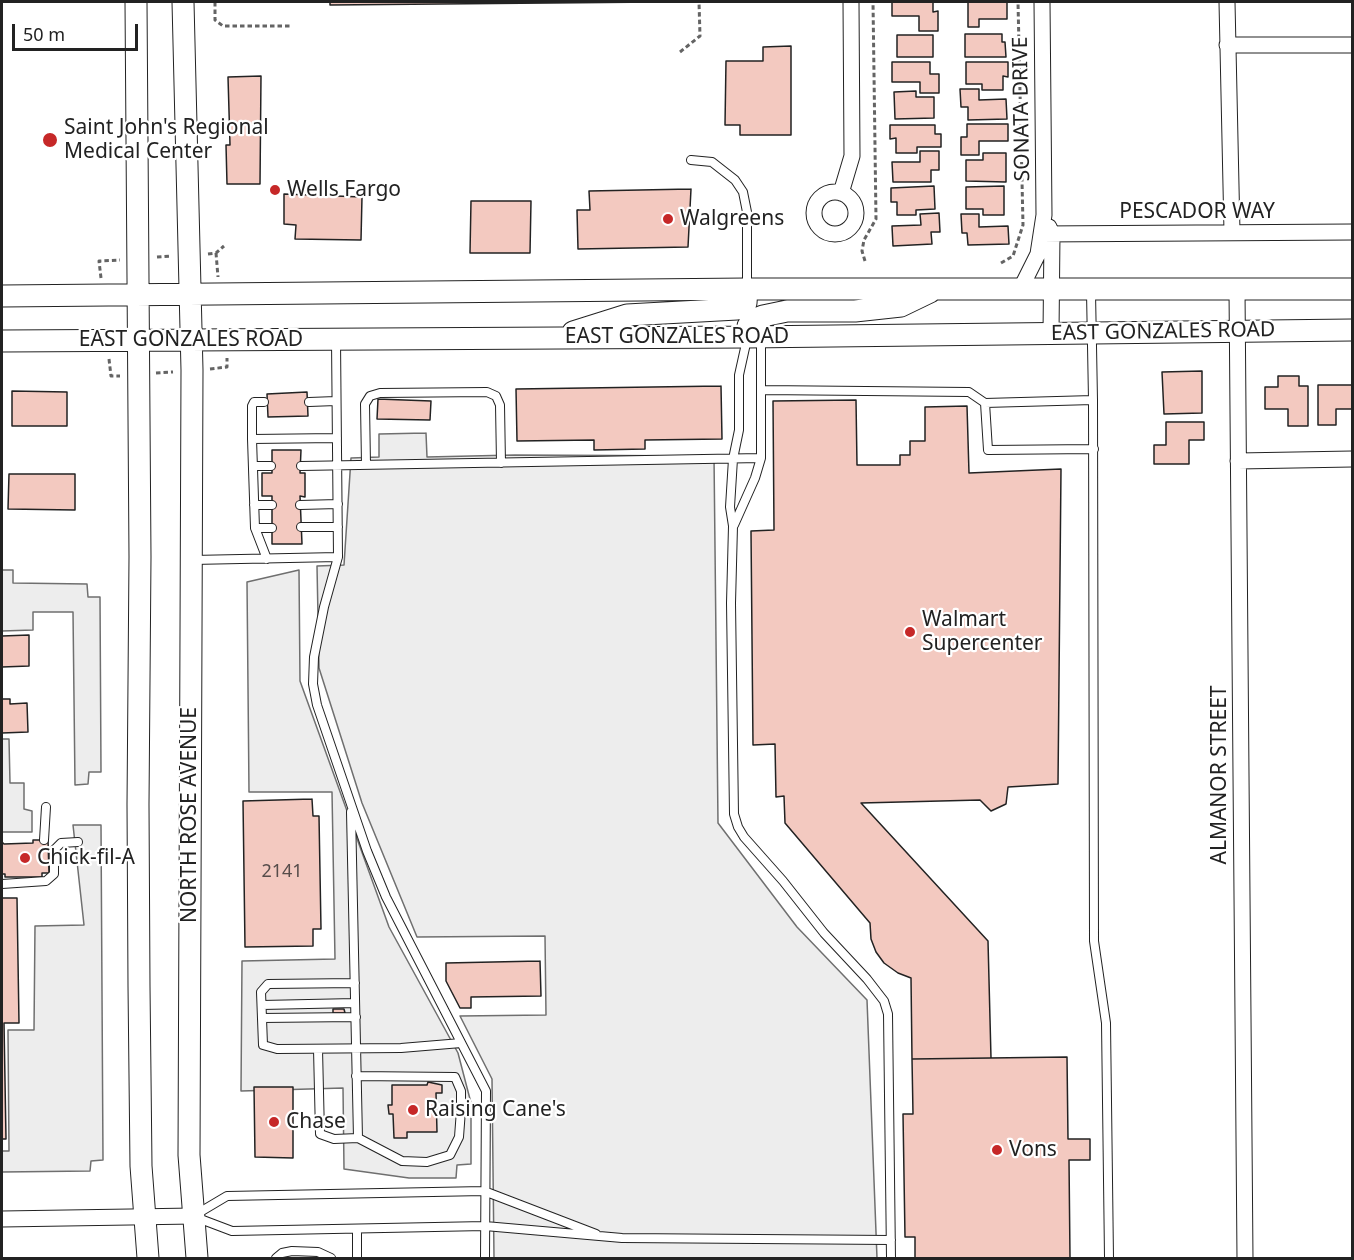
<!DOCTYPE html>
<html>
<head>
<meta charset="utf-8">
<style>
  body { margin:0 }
  #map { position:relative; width:1354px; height:1260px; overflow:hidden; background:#fff; font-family:"Noto Sans",sans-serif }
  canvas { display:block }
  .frame { position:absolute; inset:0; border:3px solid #222; pointer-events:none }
  .scale { position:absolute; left:12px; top:24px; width:126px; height:27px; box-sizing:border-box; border:3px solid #222; border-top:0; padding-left:8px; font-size:18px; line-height:21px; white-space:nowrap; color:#222; -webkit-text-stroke:4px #fff; paint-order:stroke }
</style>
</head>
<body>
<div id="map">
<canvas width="1354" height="1260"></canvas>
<div class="frame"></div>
<div class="scale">50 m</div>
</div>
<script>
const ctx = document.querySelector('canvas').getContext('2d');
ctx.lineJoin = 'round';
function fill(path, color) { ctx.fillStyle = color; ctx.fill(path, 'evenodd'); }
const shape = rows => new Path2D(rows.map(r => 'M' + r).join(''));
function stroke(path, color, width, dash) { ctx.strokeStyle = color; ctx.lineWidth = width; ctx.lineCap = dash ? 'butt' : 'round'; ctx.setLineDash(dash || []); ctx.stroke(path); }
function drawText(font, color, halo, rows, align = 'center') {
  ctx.font = font + ' "Noto Sans",sans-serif'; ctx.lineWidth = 4.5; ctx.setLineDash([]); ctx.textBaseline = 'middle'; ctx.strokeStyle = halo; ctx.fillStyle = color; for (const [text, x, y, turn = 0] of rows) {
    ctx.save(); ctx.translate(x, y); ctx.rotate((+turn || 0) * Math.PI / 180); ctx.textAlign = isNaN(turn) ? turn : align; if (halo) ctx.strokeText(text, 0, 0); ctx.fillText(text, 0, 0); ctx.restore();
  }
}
const parking = shape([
  [426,433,427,457,515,455,714,456,718,823,797,927,867,1000,877,1258,494,1258,492,1079,460,1016,546,1015,545,936,417,937,362,803,319,668,317,566,344,565,351,458,379,457,379,434,426,433],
  [2,570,13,570,13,583,87,584,88,597,100,597,101,772,89,772,88,784,75,785,73,612,33,612,33,630,2,631,2,570],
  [299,570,300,681,389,927,458,1053,471,1103,471,1164,457,1165,456,1178,409,1178,344,1169,343,1088,241,1091,242,961,335,959,332,792,249,792,247,582,299,570],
  [2,739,9,739,10,783,24,783,24,809,32,811,32,832,2,832,2,739],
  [73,825,101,825,103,1160,91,1161,90,1171,2,1172,2,1151,9,1151,8,1030,34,1030,35,926,84,925,73,825]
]);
const building = shape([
  [330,2,658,2,330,5,330,2],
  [892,2,933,2,933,12,938,11,938,31,919,31,919,16,892,16,892,2],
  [968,2,1007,2,1007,19,979,19,979,27,968,27,968,2],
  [965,34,1002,34,1002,42,1005,42,1006,57,965,57,965,34],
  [897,35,933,35,933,57,897,57,897,35],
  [791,46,791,135,740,135,740,125,725,125,726,61,763,61,763,47,791,46],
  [892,62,930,62,930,74,939,74,939,93,920,93,920,82,892,82,892,62],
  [966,62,1008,62,1008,77,1003,76,1003,90,982,90,982,84,966,84,966,62],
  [261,76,260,184,227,184,226,145,230,145,228,77,261,76],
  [960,89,979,89,979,100,1006,99,1007,119,968,120,968,107,961,107,960,89],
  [916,91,916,97,934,97,934,118,895,119,894,92,916,91],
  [967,124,1008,124,1008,141,979,141,979,155,961,155,961,137,967,137,967,124],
  [890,125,935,125,935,134,941,134,941,147,917,147,917,153,896,153,896,138,890,139,890,125],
  [920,151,939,151,939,170,931,170,931,182,893,182,892,162,920,162,920,151],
  [983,153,1006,153,1006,182,966,181,966,160,983,160,983,153],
  [934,186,935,209,916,210,916,215,897,215,897,202,891,202,891,188,934,186],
  [1004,186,1004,215,983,215,983,209,966,209,966,187,1004,186],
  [691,189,688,247,578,249,577,210,590,210,589,191,691,189],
  [284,194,362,197,361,240,295,239,296,225,284,224,284,194],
  [471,201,531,201,530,253,470,253,471,201],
  [939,213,940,232,931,232,932,244,893,246,892,226,921,225,920,214,939,213],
  [961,214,979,214,979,227,1008,226,1009,244,968,245,967,233,962,233,961,214],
  [1202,371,1202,413,1164,414,1162,372,1202,371],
  [1278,376,1299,376,1299,386,1308,386,1308,426,1288,426,1288,409,1265,409,1265,387,1278,387,1278,376],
  [1318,385,1352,385,1352,409,1336,409,1336,425,1318,425,1318,385],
  [721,386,722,439,645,440,645,449,594,450,594,440,517,441,516,389,721,386],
  [12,391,67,392,67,426,12,426,12,391],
  [307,392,308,416,268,417,267,394,307,392],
  [378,399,431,401,430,420,377,419,378,399],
  [856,400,857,465,900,465,900,455,910,455,910,441,925,441,925,407,967,406,969,473,1061,469,1058,784,1008,787,1006,804,991,811,980,800,861,803,988,941,991,1058,912,1059,911,978,898,973,884,963,876,952,871,939,870,923,785,823,784,796,776,797,775,744,753,745,751,531,774,530,773,401,856,400],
  [1166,422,1204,422,1204,440,1189,440,1189,464,1154,464,1154,445,1166,445,1166,422],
  [272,450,301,450,300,473,305,473,305,497,300,496,302,544,272,544,272,496,262,496,262,473,272,473,272,450],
  [9,474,75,474,75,510,8,509,9,474],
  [29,635,29,666,2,667,2,636,29,635],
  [2,699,10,699,10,704,27,703,28,732,2,733,2,699],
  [312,799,313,816,319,816,321,929,313,929,313,946,245,947,243,801,312,799],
  [33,840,48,840,49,873,42,873,42,877,5,877,5,874,2,874,2,842,4,844,33,843,33,840],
  [2,898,17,898,19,1023,4,1023,6,1139,2,1139,2,898],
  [540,961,541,996,471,997,471,1008,460,1008,446,981,446,963,540,961],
  [333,1009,344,1009,345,1013,333,1013,333,1009],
  [1067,1057,1068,1139,1090,1139,1090,1160,1069,1160,1070,1258,915,1258,915,1237,905,1237,903,1114,913,1114,912,1059,1067,1057],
  [428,1082,442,1085,442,1093,436,1093,437,1132,407,1132,407,1138,394,1138,393,1114,389,1114,388,1105,392,1105,392,1085,427,1085,428,1082],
  [254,1087,293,1087,293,1158,255,1157,254,1087]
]);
const path = shape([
  [215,2,215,20,223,26,291,26],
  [680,52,700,36,699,2],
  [216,253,218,277],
  [208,254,216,253,224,246],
  [157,257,171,256],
  [865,261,862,251,864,240,876,219,873,2],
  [1001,263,1013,256,1023,225,1018,2],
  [101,278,99,261,120,260],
  [109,359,111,376,120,376],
  [210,369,227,367,227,358],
  [156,373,173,372]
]);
const service = shape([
  [691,160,712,162,735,180,743,192,747,212,747,287],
  [1091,292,1093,400,1094,941,1106,1023,1109,1258],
  [747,339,739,375,739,430,733,459,730,507,733,526,731,603,734,814,738,827,744,837,783,881,824,933,867,979,884,1001,888,1014,891,1258],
  [336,340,338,557,324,607,314,657,313,684,317,705,367,851,386,897,486,1091,485,1258],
  [762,390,969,392,985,403,1093,400],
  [309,402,336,401],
  [985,403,988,450,1094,449],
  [252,439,252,406,254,402,264,402],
  [366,465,365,404,370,396,380,393,487,392,496,396,500,405,501,463],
  [253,466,271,466],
  [301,466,761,458],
  [254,505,272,505],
  [300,505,338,504],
  [734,525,755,478,761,458,761,338],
  [301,527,338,527],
  [255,528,272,528],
  [267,559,255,528,252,439,337,438],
  [192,560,338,557],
  [351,812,358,1138],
  [44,840,46,807],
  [2,884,46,881,54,874,54,850,61,843,78,842],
  [355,983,268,984,261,992,263,1045,277,1049,401,1048,461,1043],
  [262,1005,355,1003],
  [262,1018,356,1017],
  [318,1049,320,1134,334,1139,358,1138,402,1161,427,1162,450,1155,459,1137,461,1110,461,1091,455,1077,356,1076],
  [195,1215,227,1196,484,1191,596,1234],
  [195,1217,232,1231,485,1226,622,1238,891,1240],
  [357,1229,357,1258],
  [276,1258,282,1253,292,1251,318,1252,331,1258]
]);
const minor = shape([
  [1227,2,1232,232],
  [1227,45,1352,45],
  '814 213a21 21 0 1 1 42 0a21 21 0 1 1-42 0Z',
  [841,193,852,156,851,2],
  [1049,227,1052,234,1051,334],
  [1041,234,1352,232],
  [1020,290,1038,254,1044,215,1042,2],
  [1237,290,1245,1258],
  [1238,461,1352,459],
  [2,1219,194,1216]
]);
const secondary = shape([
  [136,2,140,557,138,804,139,986,141,1166,148,1258],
  [183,2,192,370,189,1155,197,1258],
  [2,296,747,289,1352,289],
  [573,332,627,315,737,309,746,303,747,289],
  [747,337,748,326,753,320,763,316,787,311,855,311,901,306,930,292],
  [2,341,747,337,1352,330]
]);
const markers = [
  [50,140,8,"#c62828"],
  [275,190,6,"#c62828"],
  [668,219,6,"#c62828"],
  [910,632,6,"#c62828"],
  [25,858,6,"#c62828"],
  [413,1110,6,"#c62828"],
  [274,1122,6,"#c62828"],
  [997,1150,6,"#c62828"]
];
const numberNames = [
  ["2141",282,872]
];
const streetNames = [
  ["SONATA DRIVE",1022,109,-91],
  ["PESCADOR WAY",1197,212],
  ["EAST GONZALES ROAD",1163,332,-1],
  ["EAST GONZALES ROAD",677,337],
  ["EAST GONZALES ROAD",191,340],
  ["ALMANOR STREET",1220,775,-90],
  ["NORTH ROSE AVENUE",190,815,-90]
];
const poiNames = [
  ["Saint John's Regional",64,128],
  ["Medical Center",64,152],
  ["Wells Fargo",287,190],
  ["Walgreens",680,219],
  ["Walmart",922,620],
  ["Supercenter",922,644],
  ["Chick-fil-A",37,858],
  ["Raising Cane's",425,1110],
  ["Chase",286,1122],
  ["Vons",1009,1150]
];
fill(parking, '#ededed');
stroke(parking, '#6f6f6f', 1.5);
fill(building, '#f3c9c0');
stroke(building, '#222', 1.5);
stroke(service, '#222', 10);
stroke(minor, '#222', 17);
stroke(secondary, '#222', 23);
stroke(path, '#646464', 3, [4.5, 3]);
stroke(service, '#fff', 8);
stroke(minor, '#fff', 15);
stroke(secondary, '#fff', 21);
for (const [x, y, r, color] of markers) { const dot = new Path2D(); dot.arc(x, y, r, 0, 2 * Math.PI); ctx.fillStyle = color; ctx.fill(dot); stroke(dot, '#fff', 2); }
drawText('18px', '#564c4a', null, numberNames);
drawText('21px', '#222', '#fff', streetNames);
drawText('21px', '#222', '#fff', poiNames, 'left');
</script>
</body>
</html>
